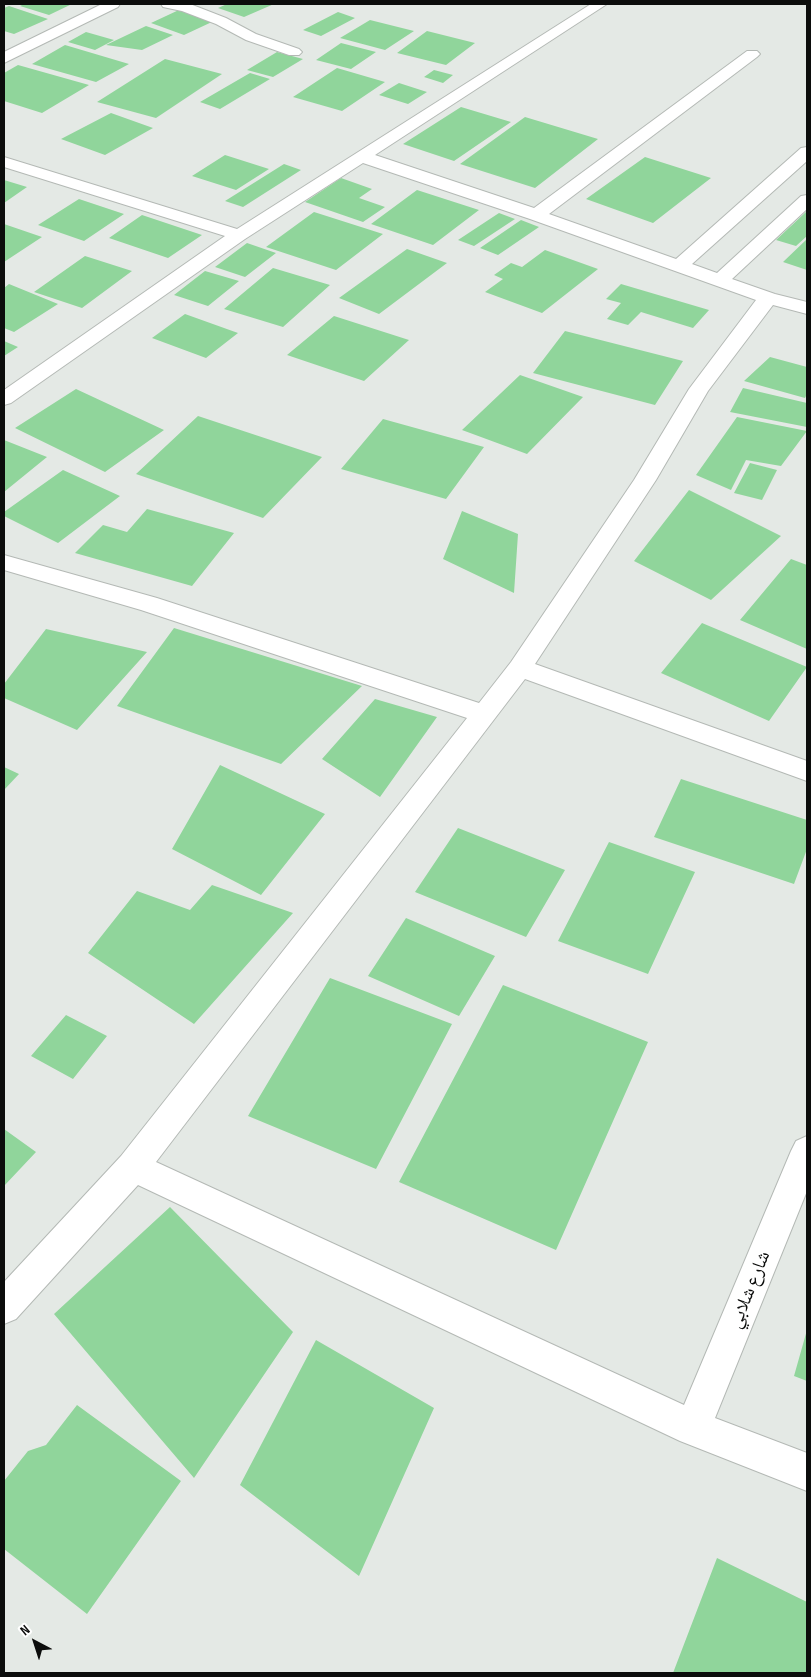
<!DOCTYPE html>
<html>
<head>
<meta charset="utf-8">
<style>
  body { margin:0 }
  #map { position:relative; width:811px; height:1677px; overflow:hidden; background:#e4e9e5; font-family:"Sofia Sans Condensed",sans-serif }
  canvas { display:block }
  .frame { position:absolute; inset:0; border:5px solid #0c0d0c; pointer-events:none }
  .north { position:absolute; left:10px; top:1617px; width:50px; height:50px; -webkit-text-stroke:4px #fff; paint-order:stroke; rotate:320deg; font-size:14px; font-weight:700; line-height:20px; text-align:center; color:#0c0d0c }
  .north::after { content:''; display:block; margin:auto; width:18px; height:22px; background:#0c0d0c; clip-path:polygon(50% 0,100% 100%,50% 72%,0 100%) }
</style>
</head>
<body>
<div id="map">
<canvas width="811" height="1677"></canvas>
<div class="frame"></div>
<div class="north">N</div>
</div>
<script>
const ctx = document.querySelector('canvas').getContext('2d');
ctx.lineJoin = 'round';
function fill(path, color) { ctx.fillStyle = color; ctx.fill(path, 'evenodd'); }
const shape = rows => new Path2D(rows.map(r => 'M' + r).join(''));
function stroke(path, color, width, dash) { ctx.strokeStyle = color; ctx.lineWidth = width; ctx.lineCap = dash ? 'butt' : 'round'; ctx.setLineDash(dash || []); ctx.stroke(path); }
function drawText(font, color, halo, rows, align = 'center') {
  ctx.font = font + ' "Sofia Sans Condensed","Noto Naskh Arabic",sans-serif'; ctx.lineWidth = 4.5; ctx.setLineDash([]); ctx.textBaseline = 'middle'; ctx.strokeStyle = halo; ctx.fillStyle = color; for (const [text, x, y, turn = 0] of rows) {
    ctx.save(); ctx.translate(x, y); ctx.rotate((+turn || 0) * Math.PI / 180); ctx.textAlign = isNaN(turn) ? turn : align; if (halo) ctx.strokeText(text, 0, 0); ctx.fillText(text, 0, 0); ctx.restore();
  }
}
const building = shape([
  [24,4,72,4,49,15,20,6],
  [227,4,274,4,244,17,218,8],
  [9,6,48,19,14,34,4,31,4,8],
  [181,9,214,21,184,35,151,23],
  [338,12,355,18,321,36,303,30],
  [370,20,414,31,385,50,340,38],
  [146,26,173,35,142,50,106,45],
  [427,31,475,43,446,65,397,53],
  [86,32,114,40,95,50,68,42],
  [341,43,376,52,351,69,316,60],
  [65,45,129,64,96,82,32,64],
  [277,52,303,59,273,77,247,70],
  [165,59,222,74,156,118,97,102],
  [18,65,89,85,42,113,4,101,4,73],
  [337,68,385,82,342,111,293,97],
  [434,70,453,75,443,83,424,77],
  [250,73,270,79,220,109,200,102],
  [399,83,427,92,408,104,379,95],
  [461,107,511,122,454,161,403,144],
  [111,113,153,128,105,155,61,139],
  [525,117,598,139,535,188,460,164],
  [225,155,269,169,236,190,192,176],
  [645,157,711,178,653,223,586,199],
  [284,164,301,170,243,207,225,201],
  [341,178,372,189,359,198,385,207,363,222,305,202],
  [4,180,27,187,4,203],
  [417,190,479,210,433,245,371,224],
  [79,199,124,214,84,241,38,225],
  [807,211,807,236,796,246,776,240],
  [314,212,383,234,336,270,266,247],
  [499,213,515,219,474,246,458,240],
  [142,215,202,235,168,258,109,238],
  [521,220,539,227,498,255,480,248],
  [4,224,42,237,4,262],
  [807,239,807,270,783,262],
  [247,243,276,253,245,277,215,267],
  [407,249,447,263,379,314,339,298],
  [545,250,598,269,542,313,485,292,503,279,494,275,511,263,522,267],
  [85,256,132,271,82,308,34,292],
  [273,268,330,285,283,327,224,309],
  [205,271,239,281,208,306,174,295],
  [9,284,58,304,14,332,4,328,4,288],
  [621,284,709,310,693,328,641,312,628,325,607,319,621,303,606,299],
  [185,314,238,333,206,358,152,338],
  [334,316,409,340,364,381,287,355],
  [565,331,683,361,655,405,533,373],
  [4,341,18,347,4,356],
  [770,357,807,367,807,394,805,398,744,381],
  [520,375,583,397,527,454,462,430],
  [743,388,807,403,807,427,730,412],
  [76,389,164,430,105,472,15,428],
  [198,416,322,457,263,518,136,474],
  [737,417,807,431,781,466,746,460,731,490,696,475],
  [383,419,484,447,446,499,341,469],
  [4,440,47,457,4,492],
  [750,463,777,470,762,500,734,493],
  [63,470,120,496,58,543,4,516,4,512],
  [689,490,781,536,711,600,634,561],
  [147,509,234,533,192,586,75,553,103,525,127,532],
  [462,511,518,534,514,593,443,559],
  [791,559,807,565,807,649,740,620],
  [702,623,807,667,769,721,661,673],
  [174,628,362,686,281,764,117,706],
  [46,629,147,652,77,730,4,698,4,684],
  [375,699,437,717,380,797,322,759],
  [220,765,325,814,261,895,172,849],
  [4,767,19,774,4,790],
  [681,779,807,820,807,849,794,884,654,837],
  [458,828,565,870,526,937,415,892],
  [609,842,695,872,648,974,558,941],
  [212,885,293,913,194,1024,88,953,137,891,190,910],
  [406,918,495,956,459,1016,368,976],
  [330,978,452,1024,376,1169,248,1116],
  [503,985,648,1042,556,1250,399,1182],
  [66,1015,107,1036,73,1079,31,1056],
  [4,1129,36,1152,4,1186],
  [170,1207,293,1332,194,1478,54,1314],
  [807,1330,807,1381,794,1376],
  [316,1340,434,1408,359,1576,240,1485],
  [77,1405,181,1481,87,1614,4,1549,4,1481,28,1451,46,1445],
  [717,1558,807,1602,807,1673,673,1673]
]);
const street = shape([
  [102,4,120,4,118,7,4,63,4,52,102,4],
  [161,4,190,4,226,18,256,34,299,49,302,52,299,55,289,55,246,40,216,24,182,11,163,7,161,4],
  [591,4,607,4,375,155,534,208,747,51,757,51,760,54,757,57,549,214,676,259,801,148,807,147,807,161,692,264,717,273,801,196,807,195,807,209,732,279,775,294,807,302,807,314,773,305,708,391,656,480,535,664,807,761,807,781,525,679,156,1162,684,1405,791,1151,796,1141,807,1136,807,1191,715,1418,807,1453,807,1491,680,1441,138,1185,16,1319,4,1324,4,1282,121,1156,467,718,141,610,4,570,4,555,157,598,479,703,511,662,634,480,689,389,756,300,530,219,363,163,245,239,11,403,4,405,4,390,225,236,4,167,4,157,237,229,591,4]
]);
const nearStreetnames = [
  ["شارع شلابي",750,1290,-68]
];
fill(building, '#90d59b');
stroke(street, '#b4b9b5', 2);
fill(street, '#fff');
drawText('19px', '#0c0d0c', '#fff', nearStreetnames);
</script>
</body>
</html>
